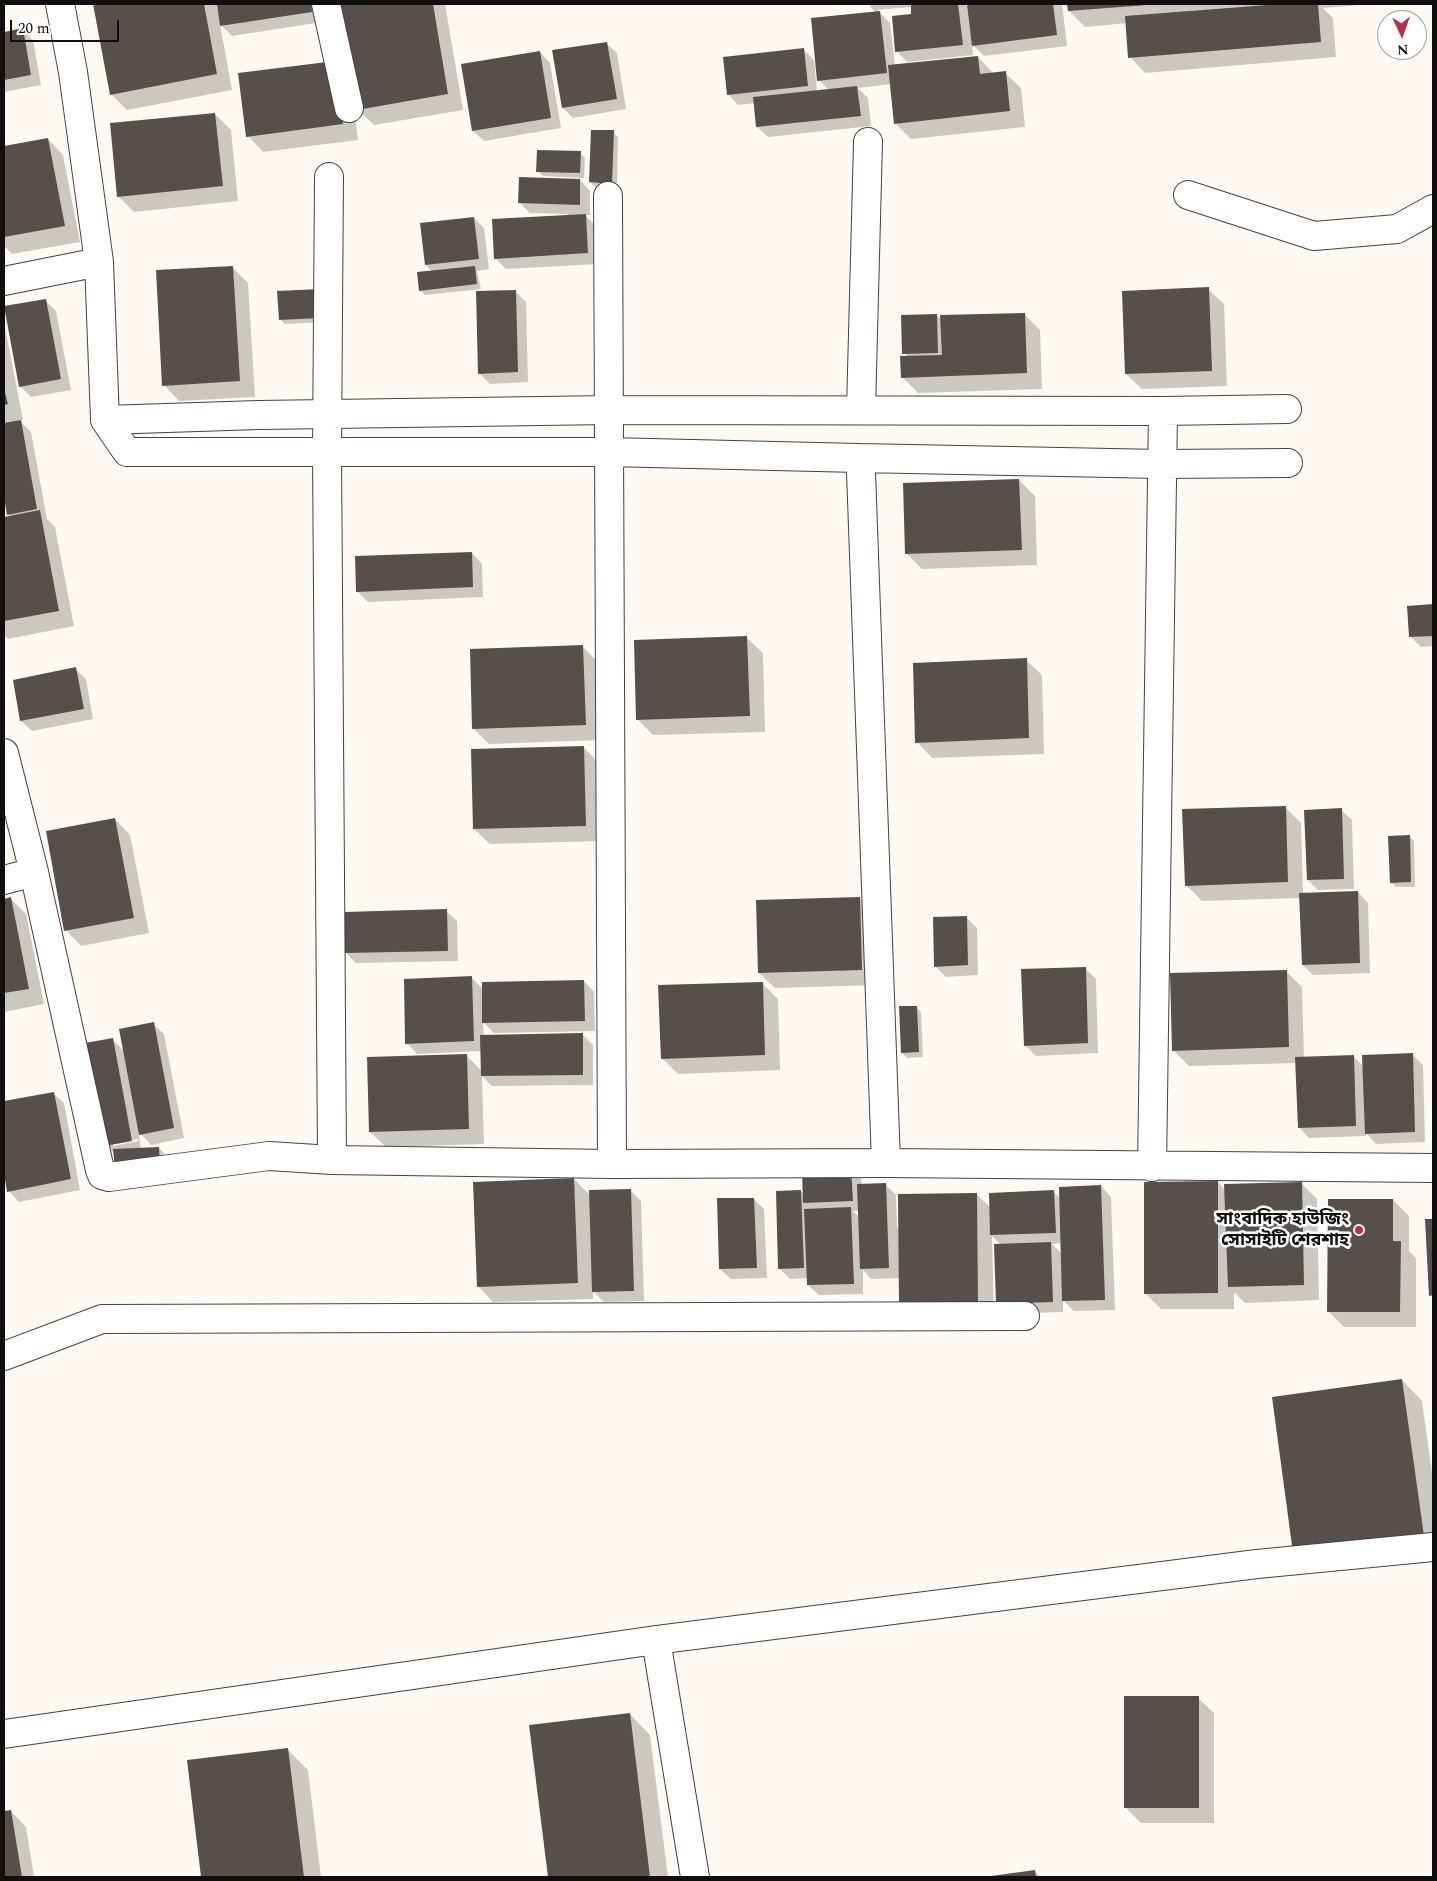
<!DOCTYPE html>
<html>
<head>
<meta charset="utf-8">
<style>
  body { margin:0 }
  #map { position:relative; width:1437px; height:1881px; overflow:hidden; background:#fefaf3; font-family:Spectral,serif }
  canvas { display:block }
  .frame { position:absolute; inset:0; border:5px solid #0f0f0f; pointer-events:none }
  .north { position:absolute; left:1377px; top:10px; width:50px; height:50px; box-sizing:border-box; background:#fff; border:1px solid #9f9f9f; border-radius:50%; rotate:177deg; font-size:14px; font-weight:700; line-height:20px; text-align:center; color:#0f0f0f }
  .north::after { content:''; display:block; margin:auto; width:18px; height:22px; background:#b43249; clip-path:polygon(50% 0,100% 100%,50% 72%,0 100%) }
  .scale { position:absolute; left:10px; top:20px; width:109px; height:22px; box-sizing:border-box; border:2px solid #0f0f0f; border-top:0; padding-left:6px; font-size:15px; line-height:18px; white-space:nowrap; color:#0f0f0f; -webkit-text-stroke:4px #fff; paint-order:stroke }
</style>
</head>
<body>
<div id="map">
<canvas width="1437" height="1881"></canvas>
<div class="frame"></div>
<div class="north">N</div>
<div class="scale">20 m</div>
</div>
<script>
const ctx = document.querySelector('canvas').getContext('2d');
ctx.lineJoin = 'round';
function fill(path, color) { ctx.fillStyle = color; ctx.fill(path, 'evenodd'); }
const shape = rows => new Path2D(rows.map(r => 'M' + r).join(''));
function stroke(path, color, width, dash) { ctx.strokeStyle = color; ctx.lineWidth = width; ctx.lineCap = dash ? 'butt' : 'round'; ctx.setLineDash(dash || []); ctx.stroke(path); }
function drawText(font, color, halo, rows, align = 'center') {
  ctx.font = font + ' Spectral,"Noto Sans Bengali",serif'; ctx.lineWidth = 5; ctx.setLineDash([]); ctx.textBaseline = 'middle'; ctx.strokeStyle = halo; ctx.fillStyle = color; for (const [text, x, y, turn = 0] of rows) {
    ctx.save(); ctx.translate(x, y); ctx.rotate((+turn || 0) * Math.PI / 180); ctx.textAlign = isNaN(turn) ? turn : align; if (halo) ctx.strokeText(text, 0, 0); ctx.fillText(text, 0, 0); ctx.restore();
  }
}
const shadow = shape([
  [94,4,319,4,322,22,232,36,220,24,232,90,127,110,111,94],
  [340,4,445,4,463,110,374,125,358,110],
  [868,4,965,4,969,8,968,4,1062,4,1067,46,984,56,972,44,973,55,907,62,897,51,913,15,912,7,877,10,890,23,895,66,978,57,993,73,1005,73,1021,88,1025,127,911,139,895,123,891,84,858,88,868,98,871,126,768,137,757,127,755,103,738,105,728,94,803,49,814,60,817,91,829,90,819,80,876,13],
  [1068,4,1373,4,1323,8,1333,18,1336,57,1145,73,1130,57,1127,23,1085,27,1069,11],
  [22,30,33,40,41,85,4,92,4,33],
  [606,43,617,53,626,109,573,118,563,108],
  [540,52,550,63,561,128,484,141,473,131],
  [350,78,358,140,263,152,248,136],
  [215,114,231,130,238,201,134,212,118,196],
  [613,132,618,137,617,188,595,187,590,182],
  [48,139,63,155,80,242,12,254,4,246,4,148],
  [580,153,585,158,584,178,543,176,538,171],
  [580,180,590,191,590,215,585,215,596,226,598,264,506,269,495,258,568,216,568,214,530,213,519,202],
  [474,218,484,228,489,269,477,271,481,289,425,295,420,290,433,272,426,265],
  [232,267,248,283,255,397,179,401,164,385],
  [1208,289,1224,304,1227,386,1142,389,1126,374],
  [279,292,326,322,285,324,280,319],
  [516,292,526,302,528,382,490,384,479,373],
  [45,300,56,311,71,390,31,397,20,386],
  [1024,314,1040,330,1042,389,918,393,902,377,908,357,904,353,936,315,942,320],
  [4,322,23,420,19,420,31,432,47,519,55,527,74,626,8,639,4,634,4,518,11,517,8,514,4,490],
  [1019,480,1035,496,1037,565,922,569,906,553],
  [472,553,482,564,483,597,368,602,357,591],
  [1433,605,1433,646,1421,647,1411,637,1408,607],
  [747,638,763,653,765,732,653,735,637,719],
  [582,646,598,662,601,740,489,744,474,729],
  [1026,660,1042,675,1044,754,932,758,917,742],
  [75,669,86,679,93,719,32,731,21,721,14,681],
  [583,747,599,763,601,841,490,844,474,829],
  [1285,807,1301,823,1303,894,1358,892,1368,903,1370,973,1313,975,1303,965,1301,898,1202,901,1186,885],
  [1341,810,1352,820,1354,889,1318,890,1308,880],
  [115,819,130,835,149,933,81,946,66,930],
  [1409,836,1414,841,1415,887,1396,887,1391,882],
  [859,898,875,914,877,985,775,988,759,973],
  [11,899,26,914,44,1004,4,1012,4,900],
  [446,911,457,921,458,961,356,963,346,953],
  [966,917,977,928,978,975,946,977,936,967],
  [1085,968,1096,979,1098,1053,1036,1056,1025,1045],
  [1286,971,1302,987,1304,1058,1353,1056,1364,1067,1412,1054,1423,1065,1425,1142,1376,1144,1366,1133,1366,1136,1309,1138,1299,1127,1297,1063,1189,1066,1173,1050],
  [471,977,483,989,584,981,594,992,595,1031,494,1033,483,1022,484,1037,582,1034,593,1045,593,1085,492,1086,482,1076,484,1144,386,1147,370,1132,466,1055,482,1071,481,1051,417,1054,407,1043],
  [762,983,778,999,780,1070,678,1074,662,1058],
  [916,1007,921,1012,923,1057,907,1058,902,1053],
  [153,1024,164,1034,184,1138,151,1145,138,1131,141,1149,159,1148,164,1153,165,1171,115,1154,106,1146,112,1039,125,1052],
  [138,1139,138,1141,113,1146,113,1143],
  [53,1093,64,1103,80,1190,19,1202,9,1191,4,1166,4,1103],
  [851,1169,861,1179,862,1185,885,1184,896,1195,897,1228,976,1194,991,1208,1054,1192,1060,1198,1101,1186,1111,1197,1115,1310,1074,1311,1063,1300,1063,1312,1008,1314,1001,1245,992,1236,994,1319,900,1278,871,1279,863,1270,863,1294,819,1295,808,1285,808,1278,790,1279,779,1268,800,1191,804,1194],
  [853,1211,859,1211,859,1217],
  [1062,1243,1062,1254,1052,1244],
  [574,1179,591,1196,630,1190,641,1201,644,1301,604,1302,593,1291,593,1299,493,1302,478,1286],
  [1218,1182,1226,1191,1301,1183,1317,1199,1319,1300,1245,1303,1234,1292,1234,1309,1161,1309,1145,1293],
  [754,1199,764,1209,767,1278,731,1279,720,1269],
  [1393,1200,1409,1216,1409,1251,1416,1258,1416,1327,1344,1327,1328,1311],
  [1427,1220,1433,1220,1433,1298,1430,1295],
  [1402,1380,1422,1401,1433,1480,1433,1557,1315,1573,1294,1553],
  [1198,1698,1214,1713,1214,1823,1141,1823,1126,1808],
  [630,1714,650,1735,668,1877,549,1877,531,1726],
  [287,1749,308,1770,321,1877,203,1877,188,1761],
  [11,1811,26,1827,34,1877,4,1877,4,1812],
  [1035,1871,1040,1877,992,1877]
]);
const building = shape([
  [93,4,204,4,217,74,110,95],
  [217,4,311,4,312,12,220,26],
  [339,4,433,4,448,94,357,110],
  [911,4,958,4,963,45,895,52,892,16,911,14],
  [967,4,1053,4,1057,35,972,46],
  [1067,4,1146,4,1147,5,1068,11],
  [1280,4,1318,4,1321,42,1128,58,1125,16],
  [880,11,887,73,817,81,811,18],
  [23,28,31,75,4,80,4,32],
  [607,42,617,99,562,108,552,50],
  [804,48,808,86,727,95,723,57],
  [540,51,551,118,472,131,461,64],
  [978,56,980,74,1006,71,1010,111,894,124,888,65],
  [335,61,343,124,246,137,238,73],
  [857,86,861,116,756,127,753,97],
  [215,113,223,186,117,197,110,123],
  [591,130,614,130,612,184,589,182],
  [48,138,65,226,4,237,4,146],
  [537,150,581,151,580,173,536,172],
  [519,177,580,179,580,205,518,203],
  [586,214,588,253,494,259,492,219],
  [474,217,479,259,425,265,420,223],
  [233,266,240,381,162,386,156,270],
  [475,266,477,284,419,291,417,272],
  [1209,287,1212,371,1125,374,1122,291],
  [320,289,321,318,279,320,277,291],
  [516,290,518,372,478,374,476,291],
  [46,299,61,379,19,387,4,306],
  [1025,313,1027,373,901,378,900,356,942,355,940,315],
  [937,314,938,353,902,354,901,315],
  [4,389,8,404,4,405],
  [21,420,37,509,7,515,4,497,4,423],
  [1019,479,1022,550,905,554,903,483],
  [40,510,59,611,4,621,4,517],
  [472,552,473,587,356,592,355,556],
  [1433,604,1433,636,1409,637,1407,606],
  [747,636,750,716,636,720,634,640],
  [583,645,586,725,472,729,470,649],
  [1027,658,1029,738,915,743,913,663],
  [76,667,84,709,20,721,13,680],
  [584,746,586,826,473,829,471,749],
  [1286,806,1288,882,1185,886,1182,809],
  [1342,808,1344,879,1307,880,1304,810],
  [115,818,134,918,64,931,46,831],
  [1410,835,1411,882,1390,883,1388,836],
  [1358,891,1360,963,1302,965,1299,893],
  [11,897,29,989,4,993,4,899],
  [860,897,862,970,758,973,756,900],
  [447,909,448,951,345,953,344,912],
  [967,916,968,965,934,967,933,917],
  [1086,967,1088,1043,1024,1046,1021,969],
  [1287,970,1289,1047,1172,1051,1170,973],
  [472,976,474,1041,405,1044,404,979],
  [584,980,585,1021,482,1023,482,982],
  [763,982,765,1055,661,1059,658,985],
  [899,1006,917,1006,919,1052,901,1053],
  [154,1022,174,1128,139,1135,119,1029],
  [583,1033,583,1075,481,1076,480,1035],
  [113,1038,132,1141,105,1146,85,1043],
  [1413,1053,1415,1132,1365,1134,1362,1055],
  [467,1054,469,1129,369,1132,367,1057],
  [1354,1055,1356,1126,1298,1128,1295,1057],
  [54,1092,71,1179,7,1192,4,1173,4,1101],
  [159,1147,160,1167,115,1169,113,1149],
  [851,1167,853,1201,803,1203,802,1170],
  [574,1178,578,1283,477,1287,473,1182],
  [1218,1181,1218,1293,1144,1294,1144,1182],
  [1302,1182,1304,1285,1228,1287,1224,1184],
  [886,1183,889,1268,860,1269,857,1184],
  [1101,1185,1105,1300,1062,1301,1059,1187],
  [631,1189,634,1291,592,1292,589,1190],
  [801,1190,804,1268,778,1269,776,1191],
  [1054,1190,1056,1233,990,1235,989,1193],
  [977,1193,978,1303,899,1305,898,1194],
  [717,1198,754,1198,757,1268,719,1269],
  [1328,1199,1393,1199,1393,1241,1401,1241,1400,1312,1327,1312],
  [851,1207,854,1284,807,1285,804,1209],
  [1425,1219,1433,1219,1433,1295,1429,1296],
  [1051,1242,1053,1302,996,1304,994,1244],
  [1402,1379,1424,1536,1293,1553,1272,1397],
  [1124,1696,1199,1696,1199,1808,1124,1808],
  [630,1713,650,1877,548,1877,529,1725],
  [288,1748,304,1877,201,1877,187,1760],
  [11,1810,22,1877,4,1877,4,1811],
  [1035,1870,1036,1877,991,1877,991,1876]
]);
const minor = shape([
  [60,4,73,72,99,262,105,420,127,452,608,452,859,458,861,472,886,1163],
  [326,4,349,108],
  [329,177,327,451,332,1160],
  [1188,195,1314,236,1397,229,1433,209],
  [608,196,612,1164],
  [4,281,99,262],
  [861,410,868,142],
  [1163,411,1287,409],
  [105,420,259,415,610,410,1163,411,1152,1167],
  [859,458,1161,464,1288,463],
  [4,753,34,872,100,1170,102,1175,109,1177,269,1156,332,1160,612,1164,886,1163,1433,1168],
  [4,880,34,872],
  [4,1356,102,1319,1025,1316],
  [656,1640,695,1877],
  [4,1734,656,1640,1257,1564,1433,1547]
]);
const markers = [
  [1359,1230,5,"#b43249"]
];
const poiNames = [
  ["সাংবাদিক হাউজিং",1349,1220],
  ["সোসাইটি শেরশাহ",1349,1241]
];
fill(shadow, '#0003');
fill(building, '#574f4c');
stroke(minor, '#424242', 30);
stroke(minor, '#fff', 28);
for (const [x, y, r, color] of markers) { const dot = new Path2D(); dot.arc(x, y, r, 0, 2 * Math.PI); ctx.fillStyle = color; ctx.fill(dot); stroke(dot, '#fff', 2); }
drawText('bold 18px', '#0f0f0f', '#fff', poiNames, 'right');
</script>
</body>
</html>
